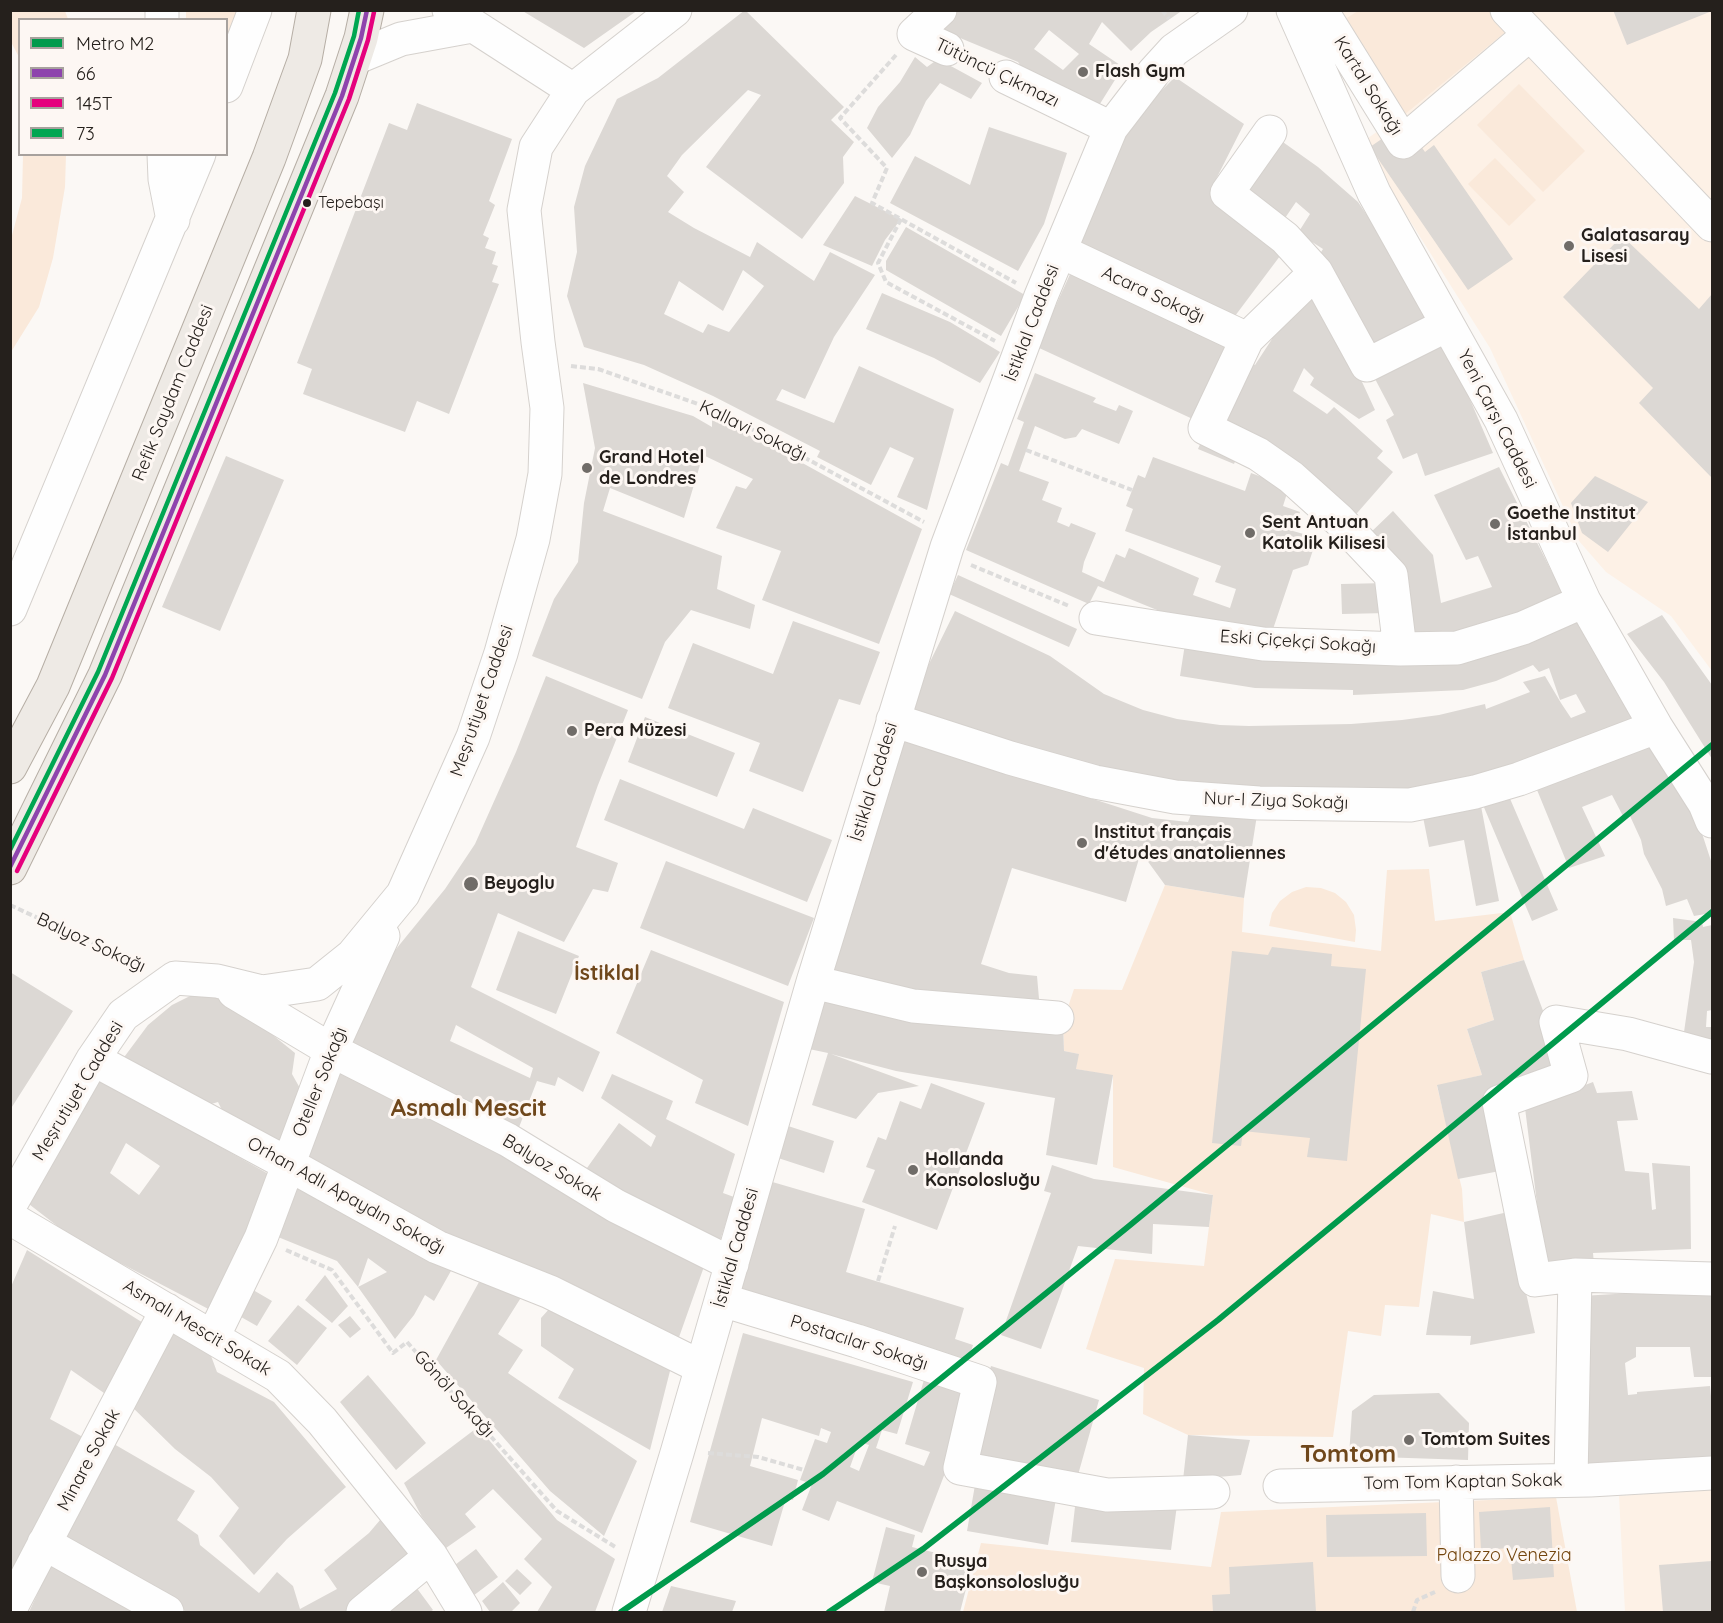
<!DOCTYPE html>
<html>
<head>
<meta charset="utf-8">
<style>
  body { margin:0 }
  #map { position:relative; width:1723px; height:1623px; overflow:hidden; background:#fbf8f5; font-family:Quicksand,sans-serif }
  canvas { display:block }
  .frame { position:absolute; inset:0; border:12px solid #25201c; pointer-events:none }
  .legend { position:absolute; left:18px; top:18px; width:210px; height:138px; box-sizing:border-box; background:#fdf7f3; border:2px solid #a7a19d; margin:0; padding:8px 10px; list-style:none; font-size:18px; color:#25201c }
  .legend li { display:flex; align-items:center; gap:12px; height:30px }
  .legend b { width:30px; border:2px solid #a7a19d }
</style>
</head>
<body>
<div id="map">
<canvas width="1723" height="1623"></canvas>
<div class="frame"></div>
<ul class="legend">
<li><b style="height:8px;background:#009a4c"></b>Metro M2</li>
<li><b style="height:8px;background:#8e44ad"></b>66</li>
<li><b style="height:8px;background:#e5007d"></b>145T</li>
<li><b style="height:8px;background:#00a651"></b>73</li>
</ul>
</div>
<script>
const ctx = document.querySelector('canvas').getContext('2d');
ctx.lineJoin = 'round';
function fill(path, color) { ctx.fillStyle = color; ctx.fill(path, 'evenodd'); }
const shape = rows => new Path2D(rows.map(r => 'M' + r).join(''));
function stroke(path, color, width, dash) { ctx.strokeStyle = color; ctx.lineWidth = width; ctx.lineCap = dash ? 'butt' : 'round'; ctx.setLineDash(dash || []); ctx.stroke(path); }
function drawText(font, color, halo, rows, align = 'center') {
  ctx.font = font + ' Quicksand,sans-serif'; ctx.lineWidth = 6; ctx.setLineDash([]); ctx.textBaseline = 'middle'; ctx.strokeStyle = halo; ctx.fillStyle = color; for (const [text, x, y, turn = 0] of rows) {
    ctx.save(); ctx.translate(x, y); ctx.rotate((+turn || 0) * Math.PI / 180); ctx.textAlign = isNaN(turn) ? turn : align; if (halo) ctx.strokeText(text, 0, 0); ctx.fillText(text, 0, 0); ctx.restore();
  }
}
const built = shape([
  [1346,10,1712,11,1712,671,1671,616,1606,572,1579,541,1490,348,1361,143,1395,119,1333,19],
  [1712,1489,1712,1612,1625,1612,1619,1496]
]);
const green = shape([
  [1492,10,1509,29,1399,119,1339,23,1358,11],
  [10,11,65,11,68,19,20,20,19,57,11,42],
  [186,11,239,11,227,39,226,20,186,19],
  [1519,84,1585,151,1543,192,1477,125],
  [23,155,66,155,65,187,53,258,39,307,11,352,11,239,22,198],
  [1495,158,1536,200,1509,226,1468,184],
  [1429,869,1435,921,1510,912,1524,960,1481,972,1494,1020,1467,1029,1482,1075,1437,1086,1462,1189,1464,1222,1431,1214,1419,1307,1385,1305,1381,1336,1348,1331,1333,1437,1188,1435,1143,1414,1144,1368,1086,1349,1115,1259,1204,1266,1213,1195,1113,1167,1113,1076,1076,1069,1078,1054,1064,1051,1063,1022,1074,989,1122,990,1165,885,1244,898,1242,932,1381,951,1387,870],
  [1306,887,1321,888,1335,893,1346,902,1354,915,1356,930,1355,942,1269,926,1272,913,1280,901,1292,892],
  [1556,1497,1577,1612,963,1612,981,1543,1211,1567,1221,1512]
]);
const building = shape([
  [521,10,638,10,584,48],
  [745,10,844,107,831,120,854,142,843,157,844,183,802,239,706,167,761,95,748,90,682,155,667,176,684,192,668,212,694,228,750,257,757,242,814,281,830,252,875,275,834,337,805,399,782,389,776,400,834,423,859,366,954,409,927,510,897,497,914,458,890,447,871,485,817,457,820,451,713,396,644,365,584,347,567,296,577,252,574,207,585,166,617,99,658,78],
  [743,270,764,286,729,332,708,324,703,333,664,314,679,281,723,311],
  [953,10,1183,10,1151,32,1131,51,1102,22,1089,44,1123,67,1093,115,1034,85,1018,62,936,28],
  [1049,30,1079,54,1063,70,1034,49],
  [1613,10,1712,10,1712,11,1627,45],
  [915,57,927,67,938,59,982,83,971,99,940,83,926,101,910,135,892,158,867,128,878,107,900,82],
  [1175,77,1244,124,1211,189,1286,248,1232,320,1074,243,1132,120],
  [417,103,512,139,489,201,495,205,483,235,489,238,485,248,496,252,492,264,498,266,492,282,499,284,449,414,417,401,405,432,303,394,312,369,297,363,389,123,407,130],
  [1405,123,1425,152,1434,145,1513,259,1468,290,1370,147],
  [989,127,1067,153,1044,224,1018,271,890,203,915,156,970,185],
  [1280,140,1318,167,1358,202,1393,254,1410,292,1431,322,1371,350,1318,257,1323,249,1298,233,1310,214,1296,202,1283,221,1248,191],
  [855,196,901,219,885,240,872,266,823,245],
  [906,227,1025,295,1001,336,886,270,886,261],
  [1622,236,1699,309,1712,294,1712,478,1639,403,1653,388,1563,297],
  [1071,272,1232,346,1197,421,1037,347],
  [1312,290,1351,358,1375,410,1359,419,1310,385,1314,378,1304,368,1293,391,1327,414,1334,407,1383,451,1377,458,1393,472,1351,520,1218,421,1245,359,1255,365,1272,339,1267,331],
  [882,293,950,322,1000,352,980,383,934,358,866,329],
  [1441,345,1462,381,1493,453,1425,476,1417,453,1403,459,1386,420,1394,415,1374,377],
  [1035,373,1096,398,1093,402,1116,411,1119,405,1133,411,1119,444,1082,429,1076,437,1065,439,1035,426,1019,471,1049,482,1042,500,1062,508,1057,522,1069,527,1071,523,1096,533,1084,562,1082,572,1104,582,1116,554,1125,558,1129,548,1199,578,1193,595,1230,608,1236,589,1215,582,1221,566,1125,531,1133,509,1126,506,1138,475,1145,478,1153,457,1245,491,1251,473,1289,487,1283,506,1300,512,1293,531,1307,535,1313,550,1308,565,1293,570,1271,635,1189,623,1098,586,1089,604,966,550,1001,463,1008,466,1024,422,1017,419],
  [583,383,693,416,712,427,712,418,768,444,922,529,879,644,762,600,781,551,716,528,736,486,746,489,753,479,703,455,684,518,610,488,603,511,722,556,717,589,755,605,750,629,691,610,665,642,642,699,532,656,554,599,578,562,584,503,595,448],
  [1204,435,1240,450,1234,464,1198,449],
  [226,456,284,480,220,631,162,607],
  [1499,467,1563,594,1473,630,1405,637,1368,535,1393,511,1433,555,1441,603,1492,587,1478,556,1466,560,1434,495],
  [1595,476,1648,502,1608,552,1582,533,1571,503],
  [958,575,1077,629,1069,647,949,594],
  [1387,583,1388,613,1342,614,1341,584],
  [955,611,1050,656,1104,694,1143,710,1177,719,1220,725,1249,726,1351,724,1402,720,1439,715,1485,704,1486,709,1530,692,1523,682,1545,676,1561,703,1571,718,1586,712,1576,694,1560,700,1549,668,1539,672,1533,665,1496,681,1463,690,1353,695,1353,690,1255,688,1180,676,1185,644,1257,655,1584,616,1645,725,1503,777,1381,797,1122,779,907,717,925,672],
  [1662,615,1712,685,1712,759,1664,682,1627,634],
  [793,621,880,652,860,705,839,699,803,792,749,771,760,743,668,708,693,643,773,674],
  [546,676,628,710,598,785,576,847,618,863,608,892,593,889,564,942,498,913,471,987,600,1052,583,1092,558,1077,555,1086,537,1081,516,1135,347,1047,392,954,445,889,475,844,516,752],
  [456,1025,533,1068,530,1078,450,1041],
  [645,717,735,753,717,797,628,762],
  [901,737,1152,818,1188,822,1193,809,1257,815,1244,898,1165,885,1141,852,1126,902,1012,868,981,964,1009,973,1037,976,1040,1010,968,1003,825,973],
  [1657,744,1696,815,1712,864,1712,917,1711,913,1694,916,1687,899,1666,906,1662,889,1644,854,1641,840,1630,816,1624,818,1612,795,1582,807,1605,856,1569,868,1535,785],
  [620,779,744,829,753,808,832,840,807,902,604,820],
  [1508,794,1558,910,1532,921,1483,805],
  [1481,806,1499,901,1476,906,1464,840,1429,847,1423,817],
  [666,861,814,918,788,986,640,928],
  [1673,918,1702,922,1703,927,1712,925,1712,1010,1707,1011,1706,1027,1712,1027,1712,1049,1683,1039,1694,962,1691,940,1674,940],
  [518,931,579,956,556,1014,496,990],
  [1272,947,1332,954,1331,966,1366,969,1347,1161,1307,1157,1310,1138,1243,1131,1241,1146,1212,1143,1232,951,1268,955],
  [651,950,784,1002,748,1126,695,1103,703,1080,616,1033],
  [1524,960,1545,1016,1557,1069,1522,1083,1505,1170,1458,1179,1437,1085,1482,1075,1467,1029,1494,1020,1481,972],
  [10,972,73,1011,10,1110],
  [198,992,222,994,295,1053,292,1074,306,1099,286,1151,225,1116,218,1102,201,1107,181,1087,122,1060,148,1025,172,1005],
  [825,994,1063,1022,1064,1051,1079,1054,1076,1069,1113,1075,1097,1165,1046,1155,1055,1098,896,1071,831,1054,919,1086,878,1093,856,1119,812,1105,828,1053,809,1049],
  [335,1061,706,1261,678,1340,435,1242,298,1159],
  [91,1074,272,1176,218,1314,74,1239,25,1201],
  [126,1143,160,1166,139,1195,110,1173],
  [612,1074,673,1101,666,1119,735,1154,723,1193,734,1197,717,1250,582,1175,619,1123,651,1147,656,1136,601,1098],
  [1593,1082,1597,1093,1632,1091,1638,1120,1617,1121,1625,1171,1649,1173,1652,1210,1656,1209,1652,1163,1690,1166,1691,1249,1593,1253,1594,1264,1545,1267,1525,1108],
  [931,1083,985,1103,937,1230,862,1202,875,1170,866,1167,878,1137,886,1140,900,1101,921,1109],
  [782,1124,834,1141,824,1173,772,1156],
  [1052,1165,1094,1179,1213,1195,1209,1227,1153,1224,1152,1254,1078,1246,1041,1349,1001,1335,1051,1193,1044,1191],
  [289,1174,456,1262,434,1301,425,1295,414,1315,395,1339,358,1287,387,1272,368,1258,358,1287,337,1261,278,1237],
  [769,1181,865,1209,846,1272,964,1308,955,1339,973,1345,966,1367,734,1291],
  [1508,1212,1535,1333,1470,1345,1471,1336,1426,1335,1433,1291,1474,1299,1464,1222],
  [27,1250,148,1326,114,1400,71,1370,50,1419,90,1441,10,1592,10,1289],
  [325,1275,348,1306,332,1323,305,1300],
  [479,1282,522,1296,498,1334,523,1350,508,1373,637,1461,604,1536,550,1491,436,1360],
  [248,1287,272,1301,257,1326,234,1313],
  [1632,1293,1712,1293,1712,1377,1694,1377,1690,1347,1636,1347,1636,1357,1625,1363,1628,1395,1637,1394,1637,1392,1710,1386,1711,1396,1712,1395,1712,1462,1586,1472,1581,1296],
  [298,1305,327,1328,297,1365,268,1341],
  [550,1308,671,1367,650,1450,558,1398,574,1369,541,1346,541,1318],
  [350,1316,361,1329,350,1338,338,1325],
  [166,1325,207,1345,217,1372,274,1402,346,1487,287,1539,254,1575,219,1536,239,1508,211,1477,175,1449,127,1402],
  [743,1333,913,1382,897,1434,882,1430,876,1448,924,1466,930,1452,905,1444,926,1373,973,1390,950,1460,922,1533,837,1501,829,1521,802,1510,812,1484,800,1480,815,1439,827,1443,831,1432,821,1428,819,1436,762,1418,750,1466,798,1480,793,1500,786,1498,772,1546,690,1522],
  [859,1442,869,1445,859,1471,850,1467],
  [991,1366,1099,1400,1078,1475,1028,1469,965,1450],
  [368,1375,426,1443,396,1470,340,1402],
  [1439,1393,1469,1423,1468,1460,1349,1456,1352,1411,1374,1395],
  [478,1427,557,1520,615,1559,595,1612,537,1612,552,1587,524,1559,542,1539,493,1489,465,1514,476,1527,446,1548,422,1517,404,1483],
  [1188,1435,1250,1440,1241,1475,1183,1480],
  [107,1440,195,1491,177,1520,198,1535,200,1545,259,1593,277,1572,293,1586,300,1609,337,1589,324,1570,369,1533,386,1513,417,1551,359,1612,187,1612,98,1561,57,1529],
  [975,1485,1056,1499,1048,1545,967,1531],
  [1076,1498,1177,1505,1171,1550,1071,1542],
  [1550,1507,1554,1577,1513,1580,1510,1548,1481,1550,1479,1512],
  [1426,1513,1427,1556,1327,1557,1326,1515],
  [886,1527,915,1535,912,1547,973,1562,960,1612,884,1612,890,1586,872,1582],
  [476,1549,498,1577,469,1599,447,1571],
  [53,1560,140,1612,29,1612],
  [1712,1561,1712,1612,1663,1612,1659,1565],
  [1313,1562,1316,1612,1213,1612,1212,1595,1230,1594,1229,1567],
  [517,1569,532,1583,520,1595,505,1581],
  [503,1582,520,1603,511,1612,490,1612,482,1601],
  [671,1586,736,1601,732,1612,662,1612],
  [416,1587,433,1610,430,1612,384,1612]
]);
const path = shape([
  [1162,10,1169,19],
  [896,55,840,118,887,168,872,203,1016,283],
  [901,219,878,263,886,282,995,341],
  [571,366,598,369,718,411,924,522],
  [1026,450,1132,490],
  [971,565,1069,606],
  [10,905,141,966],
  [286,1250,332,1270,393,1353,407,1342,557,1511,617,1548],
  [878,1281,895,1226],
  [708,1453,758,1457,804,1470],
  [1413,1612,1417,1600,1435,1592]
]);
const minor = shape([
  [162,10,162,20],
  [449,10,573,90],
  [940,10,914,34,947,49],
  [1293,10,1374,193,1501,420,1584,601,1656,727,1705,804,1712,821],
  [1321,10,1403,142,1530,34],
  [1507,10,1712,225],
  [355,58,401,39,472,26],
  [1006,77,1111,128],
  [226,86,255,10],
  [1270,132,1227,193,1285,238,1316,272,1367,365,1447,325],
  [164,154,165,179,173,220],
  [1060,251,1247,339],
  [1316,272,1247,339,1205,428,1258,454,1291,477,1339,520,1391,575,1400,649],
  [10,609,199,154],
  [1096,618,1263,644,1400,649,1457,648,1523,628,1584,601],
  [893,720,1010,758,1095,782,1175,797,1259,803,1410,805,1475,792,1519,779,1656,727],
  [813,982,913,1006,1057,1018],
  [234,992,331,1050,508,1140,616,1206,732,1264],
  [1712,1057,1628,1034,1556,1022,1571,1076,1499,1102,1535,1280,1575,1275,1712,1279],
  [93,1059,288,1164,437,1247,550,1292,701,1367],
  [10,1205,93,1059,123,1015,175,978,217,981,262,992,317,984,352,956,403,894,473,737,501,653,533,539,545,474,547,408,538,342,524,210,536,147,573,90,675,10],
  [10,1218,278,1376,322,1421,431,1556,465,1612],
  [722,1300,857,1341,980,1382,960,1468,1107,1495,1213,1492],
  [213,1337,261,1238,331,1050,383,936],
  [1571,1480,1575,1275],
  [1456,1482,1458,1576],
  [1280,1486,1590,1480,1712,1473],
  [44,1543,167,1612],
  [10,1609,167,1310],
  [363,1612,431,1556],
  [629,1612,677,1453,813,982,947,547,1041,296,1111,128,1154,72,1174,50,1231,10]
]);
const major = shape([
  [10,767,53,686,269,158,305,59,314,10],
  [10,868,105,675,342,96,361,38,367,10]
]);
const bus1 = shape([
  [10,867,105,675,342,96,361,38,367,10]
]);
const bus2 = shape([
  [17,871,112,678,349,99,368,40,374,12]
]);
const bus3 = shape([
  [10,850,98,672,335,93,354,36,359,10]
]);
const metro1 = shape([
  [621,1612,823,1474,1129,1226,1712,745],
  [829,1612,923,1549,1218,1320,1712,912]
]);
const markers = [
  [1083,72,6,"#706c68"],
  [307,203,5,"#25201c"],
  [1569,246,6,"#706c68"],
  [587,468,6,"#706c68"],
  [1495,524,6,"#706c68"],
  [1250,533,6,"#706c68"],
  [572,731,6,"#706c68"],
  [1082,843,6,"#706c68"],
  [471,884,8,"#706c68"],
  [913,1170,6,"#706c68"],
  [1409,1440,6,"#706c68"],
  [922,1572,6,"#706c68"]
];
const busNames = [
  ["Tepebaşı",318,203]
];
const poiNames = [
  ["Flash Gym",1095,72],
  ["Galatasaray",1581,236],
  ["Lisesi",1581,257],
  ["Grand Hotel",599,458],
  ["de Londres",599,479],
  ["Goethe Institut",1507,514],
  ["İstanbul",1507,535],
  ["Sent Antuan",1262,523],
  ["Katolik Kilisesi",1262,544],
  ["Pera Müzesi",584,731],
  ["Institut français",1094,833],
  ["d'études anatoliennes",1094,854],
  ["Beyoglu",484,884],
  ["Hollanda",925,1160],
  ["Konsolosluğu",925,1181],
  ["Tomtom Suites",1421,1440],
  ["Rusya",934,1562],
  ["Başkonsolosluğu",934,1583]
];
const streetNames = [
  ["Tütüncü Çıkmazı",997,73,26],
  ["Kartal Sokağı",1368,86,58],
  ["Acara Sokağı",1153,295,25],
  ["İstiklal Caddesi",1032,323,-69],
  ["Refik Saydam Caddesi",173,393,-68],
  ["Yeni Çarşı Caddesi",1497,419,63],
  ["Kallavi Sokağı",753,431,26],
  ["Eski Çiçekçi Sokağı",1298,642,4],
  ["Meşrutiyet Caddesi",482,701,-71],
  ["İstiklal Caddesi",874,782,-73],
  ["Nur-I Ziya Sokağı",1276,801,2],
  ["Balyoz Sokağı",91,943,25],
  ["Oteller Sokağı",320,1082,-68],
  ["Meşrutiyet Caddesi",78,1091,-59],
  ["Balyoz Sokak",552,1168,31],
  ["Orhan Adlı Apaydın Sokağı",346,1196,29],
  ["İstiklal Caddesi",736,1248,-74],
  ["Asmalı Mescit Sokak",197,1328,31],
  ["Postacılar Sokağı",859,1343,18],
  ["Gönöl Sokağı",454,1394,48],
  ["Minare Sokak",89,1460,-62],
  ["Tom Tom Kaptan Sokak",1463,1482,-1]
];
const parkNames = [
  ["Palazzo Venezia",1504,1556]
];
const quarterNames = [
  ["İstiklal",607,974]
];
const districtNames = [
  ["Asmalı Mescit",469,1109],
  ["Tomtom",1348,1455]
];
fill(built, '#fdf1e6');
fill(green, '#fae9da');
fill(building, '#dcd8d4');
stroke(minor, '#d5d1cd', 35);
stroke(major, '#b6aea5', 35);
stroke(path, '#dddcdb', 4, [6, 3]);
stroke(minor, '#fefefe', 33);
stroke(major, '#eeeae5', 33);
stroke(bus1, '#8e44ad', 4.5);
stroke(bus2, '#e5007d', 4.5);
stroke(bus3, '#00a651', 4.5);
stroke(metro1, '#009a4c', 6);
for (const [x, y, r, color] of markers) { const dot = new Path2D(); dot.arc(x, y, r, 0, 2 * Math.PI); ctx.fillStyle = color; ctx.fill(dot); stroke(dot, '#fdf7f3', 2); }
drawText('16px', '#25201c', '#fdf7f3', busNames, 'left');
drawText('bold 18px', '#25201c', '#fdf7f3', poiNames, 'left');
drawText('18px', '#25201c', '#fdf7f3', streetNames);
drawText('18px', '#73450d', '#fdf7f3', parkNames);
drawText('bold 21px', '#6f471b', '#fdf7f3', quarterNames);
drawText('bold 24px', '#6f471b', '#fdf7f3', districtNames);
</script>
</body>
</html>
